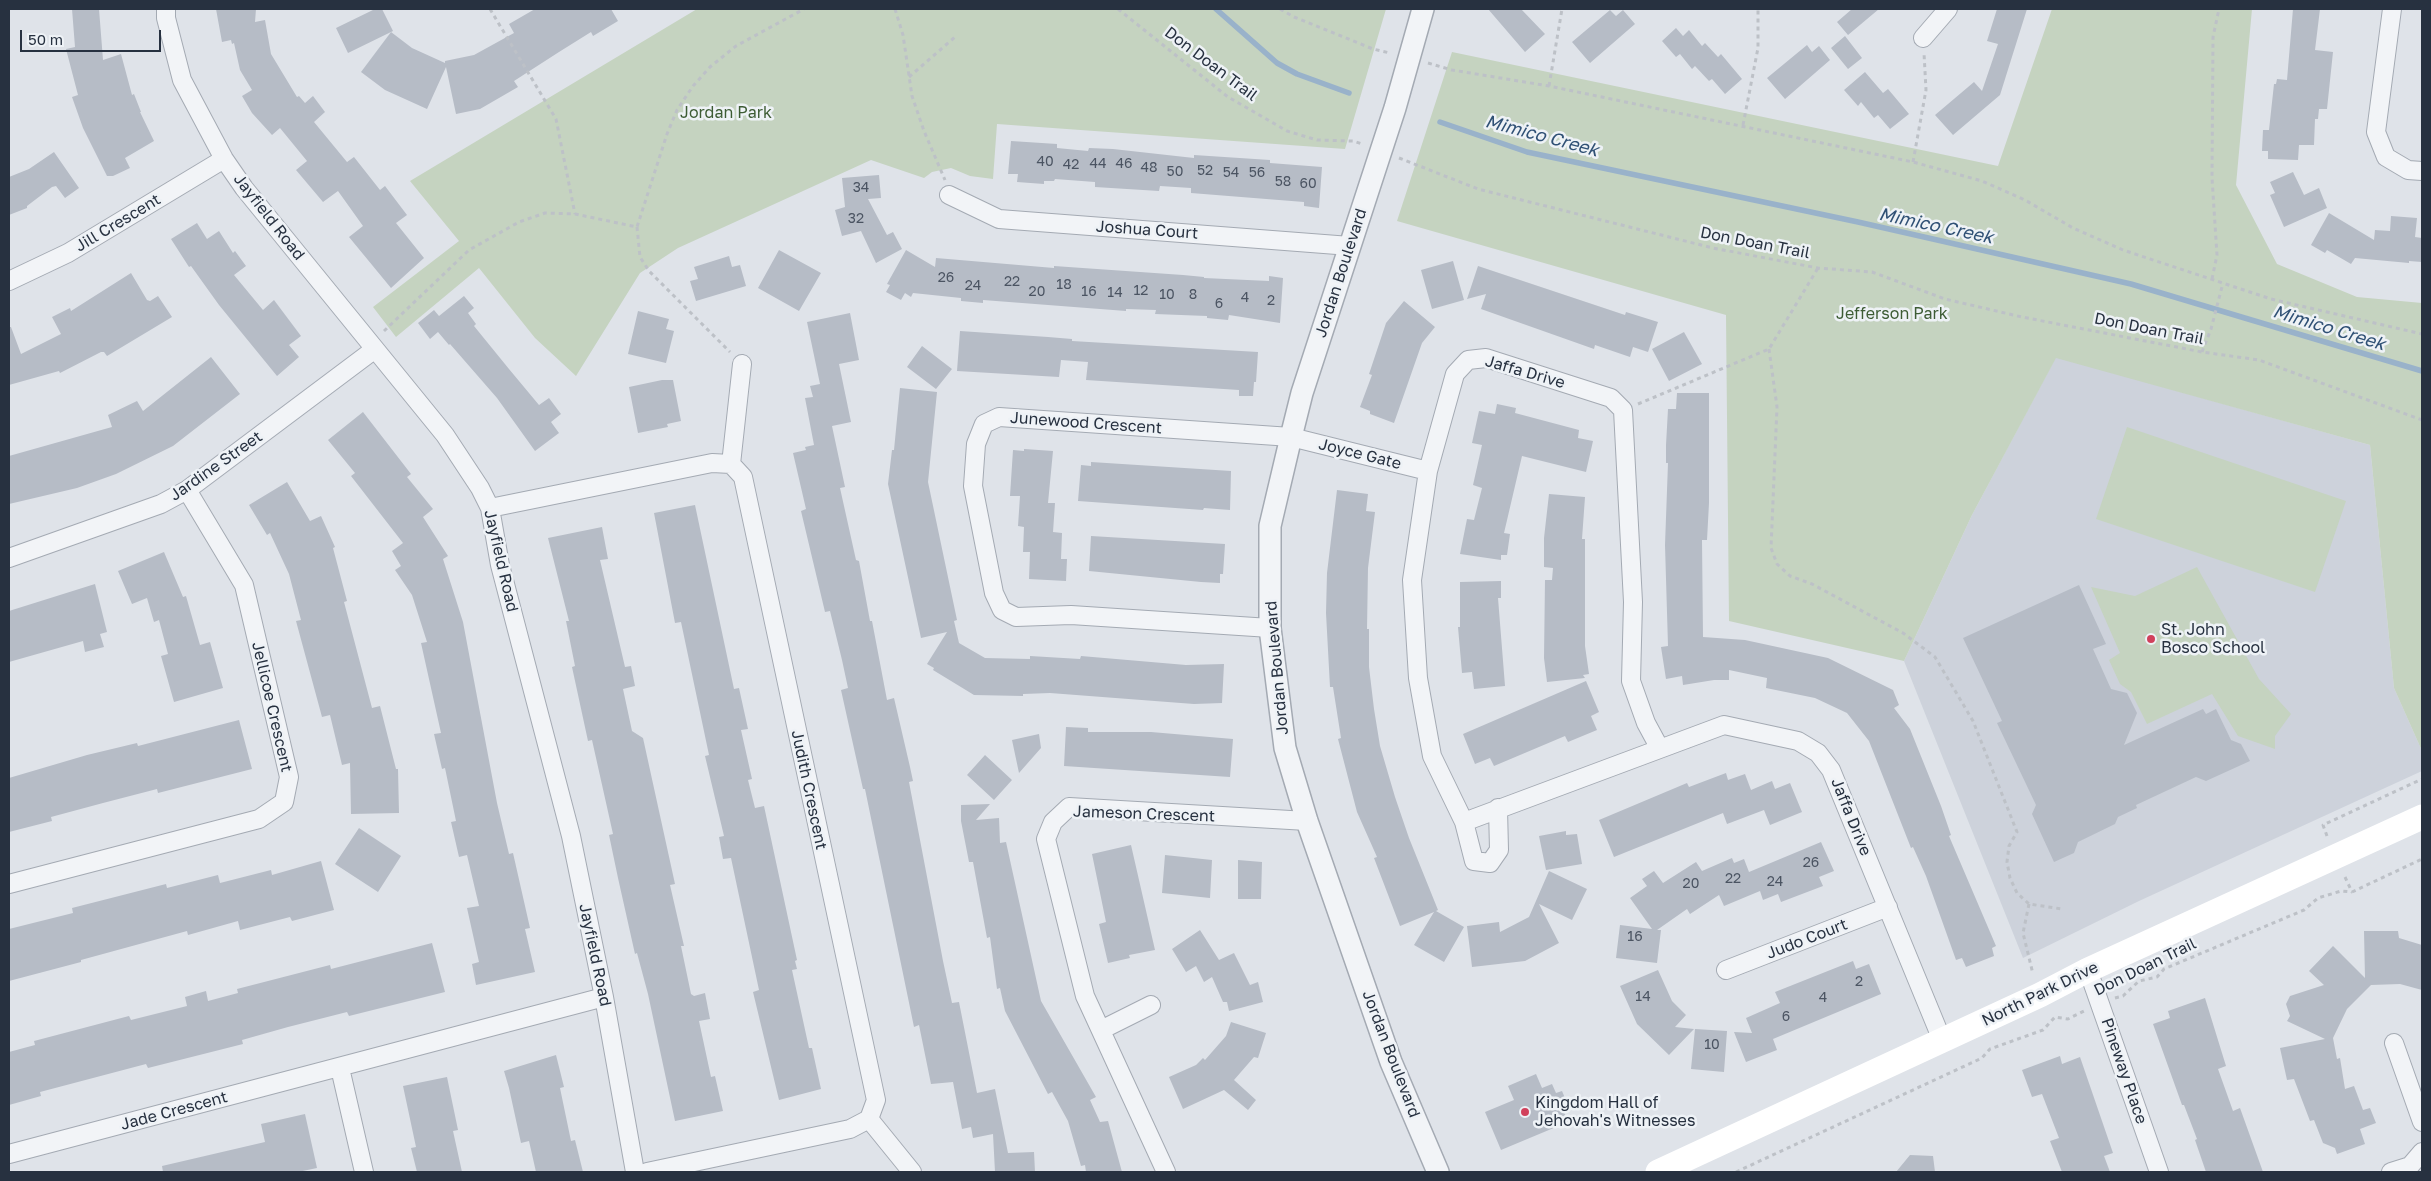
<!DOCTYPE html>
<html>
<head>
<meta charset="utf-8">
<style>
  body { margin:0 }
  #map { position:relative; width:2431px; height:1181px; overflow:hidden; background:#dfe3e9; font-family:"Golos Text",sans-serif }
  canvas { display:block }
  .frame { position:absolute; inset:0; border:10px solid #273140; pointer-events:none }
  .scale { position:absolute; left:20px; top:30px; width:141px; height:22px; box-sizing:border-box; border:2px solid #273140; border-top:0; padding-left:6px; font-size:15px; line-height:18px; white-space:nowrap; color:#273140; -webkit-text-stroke:4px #eef2f6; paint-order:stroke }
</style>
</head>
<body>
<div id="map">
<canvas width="2431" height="1181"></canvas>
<div class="frame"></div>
<div class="scale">50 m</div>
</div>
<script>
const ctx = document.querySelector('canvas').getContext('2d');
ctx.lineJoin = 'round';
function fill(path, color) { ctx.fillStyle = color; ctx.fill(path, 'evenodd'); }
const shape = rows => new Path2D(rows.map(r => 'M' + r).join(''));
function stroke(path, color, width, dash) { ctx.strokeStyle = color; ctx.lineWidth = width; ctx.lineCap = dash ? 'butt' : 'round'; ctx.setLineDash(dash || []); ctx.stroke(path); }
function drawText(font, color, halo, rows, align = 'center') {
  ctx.font = font + ' "Golos Text",sans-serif'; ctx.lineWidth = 5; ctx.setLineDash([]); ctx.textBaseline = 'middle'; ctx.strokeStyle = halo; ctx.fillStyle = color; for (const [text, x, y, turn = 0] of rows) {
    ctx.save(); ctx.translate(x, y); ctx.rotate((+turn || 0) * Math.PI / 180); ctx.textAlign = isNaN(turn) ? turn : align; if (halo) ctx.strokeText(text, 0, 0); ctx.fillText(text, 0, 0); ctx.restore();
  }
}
const built = shape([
  [2056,357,2370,445,2394,688,2422,751,2422,771,2139,901,2023,958,1904,661,1972,515]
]);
const green = shape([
  [697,9,1386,9,1345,149,997,124,993,179,970,176,951,168,932,172,924,178,871,160,678,248,640,273,576,376,535,338,479,268,396,337,373,307,459,241,410,181],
  [2052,9,2252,9,2236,185,2277,264,2357,297,2422,303,2422,751,2394,688,2370,445,2056,358,1972,515,1904,661,1729,621,1726,315,1397,221,1452,52,1998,166],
  [2127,427,2346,501,2315,592,2096,519],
  [2197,567,2259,679,2291,714,2275,736,2275,749,2238,736,2212,694,2147,724,2131,692,2120,684,2109,660,2120,653,2091,587,2135,596]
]);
const stream = shape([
  [1216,9,1277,63,1297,74,1349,93],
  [1440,122,1527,152,1858,222,2131,284,2422,371]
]);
const building = shape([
  [72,9,99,9,103,60,121,54,132,95,134,94,141,112,140,112,154,141,125,158,130,168,113,176,107,176,83,128,72,97,78,95,66,49,75,47],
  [216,9,256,9,255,22,265,20,271,54,297,97,299,96,305,103,313,96,325,112,314,122,347,162,354,157,380,190,385,186,407,215,396,223,424,258,391,288,349,237,363,226,338,191,323,202,296,170,307,161,280,128,272,135,252,113,242,96,252,90,240,70,234,43,232,44,231,40,222,42],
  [375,9,382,9,393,31,391,32,412,48,445,63,445,61,474,55,514,33,509,24,535,9,611,9,618,21,593,36,591,32,559,52,514,81,518,87,480,109,456,114,446,67,427,109,385,90,361,72,391,32,348,53,336,28],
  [1488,9,1521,9,1545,34,1525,52],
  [1852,9,1879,9,1848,35,1837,22],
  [1997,9,2027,9,2000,95,1953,135,1935,115,1974,82,1982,91,1998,44,1987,41],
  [2293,9,2320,9,2315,50,2333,52,2327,109,2319,109,2318,119,2315,119,2314,145,2299,145,2298,160,2268,159,2268,151,2262,151,2263,130,2269,130,2274,84,2276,84,2277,79,2287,80],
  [1610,10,1616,16,1623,10,1635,24,1590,63,1572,42],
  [1676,28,1683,36,1689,30,1702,46,1705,43,1718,57,1721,54,1742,79,1725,94,1712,79,1709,81,1695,66,1692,69,1680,54,1676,57,1662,41],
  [1845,36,1862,58,1848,69,1831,48],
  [1807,45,1812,52,1819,46,1830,60,1785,99,1767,78],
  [1865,72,1883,93,1888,89,1909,114,1890,129,1878,115,1874,118,1861,102,1858,106,1844,90],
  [1011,141,1057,144,1057,148,1088,151,1089,148,1113,149,1194,158,1194,155,1270,160,1270,163,1322,167,1319,208,1304,206,1304,202,1191,193,1191,188,1160,186,1159,191,1095,187,1095,182,1055,179,1054,181,1044,181,1044,184,1017,182,1018,174,1008,174],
  [54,152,79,188,65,198,56,186,52,187,27,206,27,208,9,215,9,177,29,169],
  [2293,172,2304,195,2319,188,2327,208,2284,227,2270,195,2275,193,2270,182],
  [879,175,881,198,868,199,887,235,893,232,902,249,876,263,861,231,842,236,835,210,845,207,842,178],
  [2329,213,2374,240,2375,230,2390,231,2391,216,2417,218,2415,237,2422,238,2422,262,2409,261,2409,263,2355,258,2351,264,2327,250,2325,253,2311,245],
  [197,223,207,239,219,231,233,253,235,251,246,266,234,275,263,310,274,300,301,336,289,345,299,357,277,376,219,305,191,266,189,267,171,239],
  [779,250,821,273,799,311,758,288],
  [906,250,935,267,936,258,1054,268,1054,266,1183,275,1204,277,1204,278,1269,281,1269,276,1283,278,1280,323,1229,315,1228,320,1207,318,1207,316,1155,314,1156,310,1126,309,1126,311,983,300,983,303,961,301,961,298,913,293,911,297,905,293,901,300,886,292,890,285,887,284],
  [729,256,732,267,740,265,746,286,696,301,690,281,698,279,694,267],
  [1453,261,1464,300,1432,309,1421,270],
  [1478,266,1625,315,1626,312,1658,322,1648,352,1633,347,1630,357,1595,345,1594,349,1481,309,1486,294,1467,299],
  [131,273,147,300,150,301,158,296,172,317,107,356,104,352,101,352,60,373,59,371,9,385,9,327,11,327,21,354,61,334,52,317,70,308,71,311],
  [464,296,474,308,468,313,476,324,474,326,509,369,539,405,549,398,561,414,551,422,559,433,535,451,497,398,450,344,449,345,438,332,430,339,418,323,434,310,439,316],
  [1404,301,1435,327,1422,343,1394,423,1370,414,1370,411,1360,407,1372,375,1369,374,1386,323],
  [638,311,669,319,666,329,674,331,666,363,628,354],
  [850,313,859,360,839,364,851,422,832,426,845,487,840,488,856,560,859,561,870,621,872,621,887,700,894,698,910,767,913,781,909,782,943,961,952,1003,959,1002,977,1093,995,1089,1008,1153,1034,1152,1035,1172,995,1172,993,1134,973,1138,971,1127,962,1129,953,1082,931,1084,919,1025,914,1027,865,789,863,789,841,690,848,688,842,660,830,611,825,612,801,511,806,509,793,453,806,450,805,447,814,445,805,398,813,397,810,386,820,384,807,322],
  [960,331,1048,337,1072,339,1072,341,1258,352,1256,382,1254,382,1253,396,1239,396,1239,390,1086,380,1088,362,1061,360,1059,377,957,371],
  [1684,332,1702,364,1669,381,1652,349],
  [922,346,952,369,936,389,907,367],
  [211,357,240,394,173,446,116,474,77,488,9,504,9,456,112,427,108,415,137,401,143,411],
  [662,380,673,380,681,421,667,424,668,427,638,433,629,387],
  [900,388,937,392,928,482,957,620,954,621,959,643,985,658,1030,659,1030,656,1080,659,1081,656,1186,665,1224,664,1222,703,1194,704,1050,693,1023,694,1023,696,974,695,933,670,934,668,927,664,947,632,921,638,888,484,892,450,894,450],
  [1677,393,1709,393,1709,503,1707,540,1702,540,1703,637,1745,640,1828,658,1893,690,1899,705,1894,708,1910,729,1941,806,1951,835,1949,836,1996,946,1992,948,1994,956,1966,967,1962,958,1956,960,1926,876,1913,847,1911,848,1869,741,1847,713,1815,698,1766,688,1767,678,1729,670,1729,680,1714,680,1683,685,1682,676,1666,679,1661,647,1668,646,1665,545,1668,463,1666,463,1666,445,1668,409,1676,409],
  [1497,404,1516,408,1515,413,1579,430,1578,438,1593,441,1586,472,1522,456,1504,533,1510,534,1507,555,1501,555,1501,560,1460,554,1467,519,1474,520,1482,488,1473,485,1482,445,1472,443,1479,411,1495,414],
  [363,412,411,474,407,477,433,509,423,517,448,556,443,559,463,622,497,803,509,854,513,853,530,928,525,929,535,972,476,985,472,964,479,962,467,908,479,906,467,855,459,857,451,822,456,821,445,768,442,769,434,734,441,733,421,643,427,642,412,595,395,570,401,566,392,551,403,543,351,476,355,473,328,440],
  [1024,449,1053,451,1048,503,1055,503,1053,532,1062,533,1061,559,1067,559,1066,581,1029,579,1030,552,1023,552,1024,527,1018,526,1020,496,1010,496,1013,450,1024,451],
  [1091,462,1231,471,1230,510,1204,508,1203,510,1078,501,1081,465,1091,466],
  [287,482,310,521,321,516,335,547,333,548,347,601,344,602,372,708,380,706,396,769,398,769,399,813,351,814,350,763,342,765,330,715,322,717,296,621,301,620,289,574,270,533,267,535,249,505],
  [1337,490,1368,494,1366,511,1375,512,1368,568,1367,629,1369,629,1369,667,1374,709,1380,746,1395,797,1409,838,1438,910,1436,911,1464,927,1444,962,1414,945,1434,912,1400,926,1374,858,1377,857,1357,812,1338,739,1341,738,1333,687,1330,687,1326,613,1327,573],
  [1549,494,1585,497,1582,539,1585,539,1585,646,1589,674,1583,675,1585,678,1547,682,1544,658,1545,580,1552,580,1553,568,1544,567,1544,538],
  [695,505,734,689,739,688,748,729,741,730,752,779,748,780,755,808,764,806,797,960,795,961,797,969,792,970,809,1048,812,1048,821,1089,779,1100,753,992,759,990,731,858,723,859,719,837,724,836,705,756,709,755,681,622,675,623,654,513],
  [602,527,608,559,600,560,625,667,631,666,635,686,623,689,632,731,643,738,675,884,670,885,684,946,681,946,691,994,694,996,705,993,710,1019,699,1021,711,1077,715,1076,723,1111,675,1121,648,994,637,953,635,954,618,878,609,835,613,834,592,740,588,741,572,667,575,666,566,621,569,621,548,538],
  [1091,536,1225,544,1223,574,1220,574,1220,583,1201,582,1089,571],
  [164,552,183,597,186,596,200,645,210,642,223,688,174,702,161,656,168,654,159,620,154,622,147,598,132,604,118,571],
  [1501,581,1501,598,1498,598,1505,686,1474,689,1472,672,1462,673,1458,627,1460,627,1460,582],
  [95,584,107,632,100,634,104,647,85,652,83,641,9,662,9,611],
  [2079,585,2106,644,2093,649,2111,689,2127,693,2137,713,2124,745,2203,709,2206,714,2216,709,2231,740,2241,744,2250,761,2206,781,2196,777,2136,805,2137,808,2118,817,2115,824,2078,842,2074,853,2054,862,2032,814,2036,805,1997,723,2002,721,1963,638],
  [1586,681,1599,712,1591,716,1597,730,1568,742,1565,736,1494,766,1490,758,1475,764,1463,734],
  [239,720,252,769,158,793,157,789,103,803,51,817,52,821,9,832,9,778,87,755,137,743,138,746],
  [1066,727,1088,728,1088,732,1151,732,1233,739,1230,777,1064,766],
  [1039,734,1041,748,1019,773,1012,740],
  [985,755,1012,780,994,800,967,775],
  [1726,773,1728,780,1745,774,1751,790,1772,781,1775,789,1790,783,1802,812,1770,825,1764,810,1727,824,1723,813,1614,857,1599,820,1687,783,1689,787],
  [990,804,976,820,999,818,1000,843,1006,842,1041,1001,1096,1097,1090,1100,1100,1122,1108,1121,1122,1172,1086,1172,1085,1165,1081,1166,1068,1121,1052,1092,1048,1094,1005,1011,1000,988,997,989,990,937,987,938,973,862,969,862,961,821,961,805],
  [359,828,401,856,378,892,335,864],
  [1566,831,1566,835,1577,834,1582,864,1546,870,1539,836],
  [1821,842,1834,871,1819,877,1823,886,1781,902,1778,894,1763,900,1760,891,1724,906,1719,895,1690,914,1687,909,1657,930,1661,930,1657,963,1616,958,1620,925,1652,929,1630,898,1647,886,1642,879,1654,871,1663,883,1696,862,1702,871,1732,858,1734,863,1744,859,1749,872],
  [1131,845,1155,950,1129,955,1130,958,1108,963,1099,924,1106,922,1092,854],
  [1165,855,1212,860,1210,898,1162,893],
  [1238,860,1262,862,1261,899,1238,899],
  [321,861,334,910,292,921,290,917,240,930,238,921,188,935,187,931,81,960,81,962,9,981,9,929,73,913,72,908,166,884,167,888,218,875,220,883,271,870,272,875],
  [1549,871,1587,889,1572,920,1539,904,1559,943,1525,961,1472,967,1467,926,1499,922,1500,932,1529,917],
  [1200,930,1219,960,1234,953,1250,985,1258,982,1263,1002,1229,1011,1227,1002,1223,1002,1212,977,1204,982,1196,966,1186,972,1172,949],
  [2364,931,2398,931,2399,938,2422,945,2422,990,2400,984,2371,985,2347,1009,2333,1038,2337,1059,2340,1058,2345,1089,2354,1086,2363,1110,2370,1108,2376,1123,2360,1129,2365,1144,2337,1154,2335,1148,2323,1143,2314,1120,2310,1121,2294,1079,2287,1080,2280,1048,2325,1039,2287,1021,2290,1016,2286,1004,2290,996,2324,985,2309,971,2333,946,2365,978],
  [432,943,445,992,349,1016,347,1012,288,1027,242,1040,243,1044,148,1068,146,1064,40,1092,41,1096,9,1105,9,1052,35,1045,34,1041,129,1016,131,1020,187,1006,185,997,206,991,208,1001,238,993,237,989,330,965,331,969],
  [1853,961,1856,969,1869,964,1881,994,1773,1039,1777,1050,1746,1062,1734,1032,1752,1033,1746,1018,1780,1003,1775,992],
  [1658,970,1672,1001,1686,1015,1675,1027,1694,1029,1669,1055,1637,1024,1620,986],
  [2205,998,2226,1066,2218,1069,2233,1111,2240,1108,2263,1172,2206,1172,2195,1140,2197,1139,2184,1105,2182,1105,2153,1024,2170,1018,2168,1011],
  [1231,1022,1266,1033,1258,1058,1254,1057,1234,1080,1256,1100,1248,1110,1224,1090,1183,1109,1169,1077,1196,1065,1203,1058,1205,1060,1226,1036],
  [1695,1029,1727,1031,1724,1072,1691,1069],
  [556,1055,564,1087,560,1088,571,1141,575,1140,583,1172,536,1172,529,1141,521,1143,509,1088,504,1071],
  [2060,1056,2062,1064,2080,1057,2113,1153,2104,1156,2110,1172,2062,1172,2050,1141,2059,1138,2042,1094,2032,1097,2022,1070],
  [1536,1074,1542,1088,1552,1084,1556,1093,1562,1091,1570,1110,1564,1112,1568,1122,1501,1150,1485,1112,1514,1100,1508,1086],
  [447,1077,458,1130,453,1131,462,1172,417,1172,411,1148,416,1147,403,1086],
  [305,1114,317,1168,298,1172,163,1172,162,1166,265,1142,261,1124],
  [1910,1155,1933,1156,1935,1172,1896,1172]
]);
const path = shape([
  [490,9,556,119,575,214],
  [895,9,903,35,912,96,924,131,945,180],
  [1118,9,1228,97,1287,131,1317,140,1353,141,1362,144],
  [1280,9,1294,17,1373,49,1390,53],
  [1428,63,1452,70,1549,86,1913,162,1982,181,2025,200,2073,228,2123,250,2271,299,2422,334],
  [909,77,955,37],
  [1549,86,1562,9],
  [1743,125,1758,48,1758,9],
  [1399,158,1478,189,1713,248,1818,268,1872,272,1945,299,2022,317,2202,352,2259,360,2422,420],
  [1913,162,1926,90,1924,53],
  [637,227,640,257,649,271,730,352],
  [2212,279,2217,255,2212,178,2213,37,2219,9],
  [384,331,469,250,519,222,545,213,575,214,637,227,667,134,677,110,693,86,710,67,736,46,804,9],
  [1769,349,1777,407,1771,548,1777,564,1790,576,1812,584,1903,633,1935,657,1973,721,2017,832,2009,846,2007,862,2010,878,2017,893,2029,904,2062,909],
  [2202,352,2211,329,2223,283],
  [1638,404,1769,349,1818,268],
  [2327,836,2323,825,2422,779],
  [2345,877,2352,892],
  [2352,892,2422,859],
  [2029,904,2023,933,2033,974],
  [2115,998,2123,996,2139,981,2157,977,2164,969,2304,910,2318,898,2341,891,2352,892],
  [1736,1172,1982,1058,1990,1049,2043,1030,2055,1017,2068,1019,2084,1011]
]);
const minor = shape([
  [166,9,166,18,182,80,224,159,244,188,445,435,480,488,490,508,500,565,571,836,604,997,635,1172],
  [2392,9,2376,132,2386,157,2408,170,2422,171],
  [1923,38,1948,9],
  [949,195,999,219,1350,246],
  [9,281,68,253,224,159],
  [731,464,742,364],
  [490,508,712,463,731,464,743,477,876,1100,869,1119,850,1129,647,1172],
  [9,558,161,504,187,490,375,349],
  [1270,628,1071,615,1016,617,1002,610,994,593,973,486,976,444,984,424,999,417,1291,437,1428,471],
  [1659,747,1646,723,1631,681,1633,602,1623,410,1611,398,1486,358,1468,360,1455,374,1428,471,1412,580,1418,678,1432,756,1464,822,1724,725,1798,741,1818,753,1831,770,1942,1040],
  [1464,822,1474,861,1490,863,1499,850,1498,808],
  [9,884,259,819,284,802,289,777,244,585,187,490],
  [1726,970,1888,907],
  [2088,970,2159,1172],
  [1101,1030,1151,1005],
  [2394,1043,2422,1122],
  [340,1068,364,1172],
  [869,1119,912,1172],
  [9,1154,604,997],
  [1166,1172,1085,996,1046,839,1053,822,1069,807,1307,821],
  [2391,1172,2410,1166,2422,1152]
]);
const tertiary = shape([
  [1423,9,1395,108,1302,393,1291,437,1270,526,1270,628,1285,748,1307,821,1391,1062,1438,1172]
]);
const secondary = shape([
  [1658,1172,2040,995,2088,970,2422,817]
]);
const markers = [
  [2151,639,5,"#d1405b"],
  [1525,1112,5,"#d1405b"]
];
const numberNames = [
  ["40",1045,162],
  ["44",1098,164],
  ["46",1124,164],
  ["42",1071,165],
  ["48",1149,168],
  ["52",1205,171],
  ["50",1175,172],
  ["54",1231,173],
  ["56",1257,173],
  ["58",1283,182],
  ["60",1308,184],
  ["34",861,188],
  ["32",856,219],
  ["26",946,278],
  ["22",1012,282],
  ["18",1064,285],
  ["24",973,286],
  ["12",1141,291],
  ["20",1037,292],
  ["16",1089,292],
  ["14",1115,293],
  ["10",1167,295],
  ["8",1193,295],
  ["4",1245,298],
  ["2",1271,301],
  ["6",1219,304],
  ["26",1811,863],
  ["22",1733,879],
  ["24",1775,882],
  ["20",1691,884],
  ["16",1635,937],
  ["2",1859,982],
  ["14",1643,997],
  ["4",1823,998],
  ["6",1786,1017],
  ["10",1712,1045]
];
const streetNames = [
  ["Don Doan Trail",1211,64,37],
  ["Jayfield Road",269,217,52],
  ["Jill Crescent",118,223,-31],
  ["Joshua Court",1147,230,4],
  ["Don Doan Trail",1755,243,11],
  ["Jordan Boulevard",1341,273,-72],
  ["Don Doan Trail",2149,329,11],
  ["Jaffa Drive",1525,372,16],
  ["Junewood Crescent",1086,423,4],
  ["Joyce Gate",1360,454,14],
  ["Jardine Street",216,466,-35],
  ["Jayfield Road",501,561,77],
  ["Jordan Boulevard",1277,668,-95],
  ["Jellicoe Crescent",272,707,77],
  ["Judith Crescent",809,790,78],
  ["Jameson Crescent",1144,814,2],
  ["Jaffa Drive",1851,817,68],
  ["Judo Court",1807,939,-21],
  ["Jayfield Road",595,955,78],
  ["Don Doan Trail",2145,967,-26],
  ["North Park Drive",2040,994,-26],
  ["Jordan Boulevard",1391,1054,69],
  ["Pineway Place",2124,1071,71],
  ["Jade Crescent",174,1111,-15]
];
const parkNames = [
  ["Jordan Park",726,113],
  ["Jefferson Park",1892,314]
];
const poiNames = [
  ["St. John",2161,630],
  ["Bosco School",2161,648],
  ["Kingdom Hall of",1535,1103],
  ["Jehovah's Witnesses",1535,1121]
];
const waterNames = [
  ["Mimico Creek",1542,136,15],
  ["Mimico Creek",1936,226,12],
  ["Mimico Creek",2329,328,17]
];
fill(built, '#cdd2db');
fill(green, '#c5d3c0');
stroke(stream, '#99b2ca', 5.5);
fill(building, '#b6bcc6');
stroke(minor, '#a4aab3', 20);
stroke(tertiary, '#a4aab3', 24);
stroke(path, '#bdc1c7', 3, [4, 4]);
stroke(minor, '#f2f4f7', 18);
stroke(tertiary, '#f2f4f7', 21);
stroke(secondary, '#fff', 25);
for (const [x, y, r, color] of markers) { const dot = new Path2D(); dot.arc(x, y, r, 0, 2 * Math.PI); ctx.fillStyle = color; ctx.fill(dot); stroke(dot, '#eef2f6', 2); }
drawText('14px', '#4b5462', null, numberNames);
drawText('16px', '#273140', '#eef2f6', streetNames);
drawText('16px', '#3d5c34', '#eef2f6', parkNames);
drawText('16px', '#273140', '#eef2f6', poiNames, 'left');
drawText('italic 18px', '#305175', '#eef2f6', waterNames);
</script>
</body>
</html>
